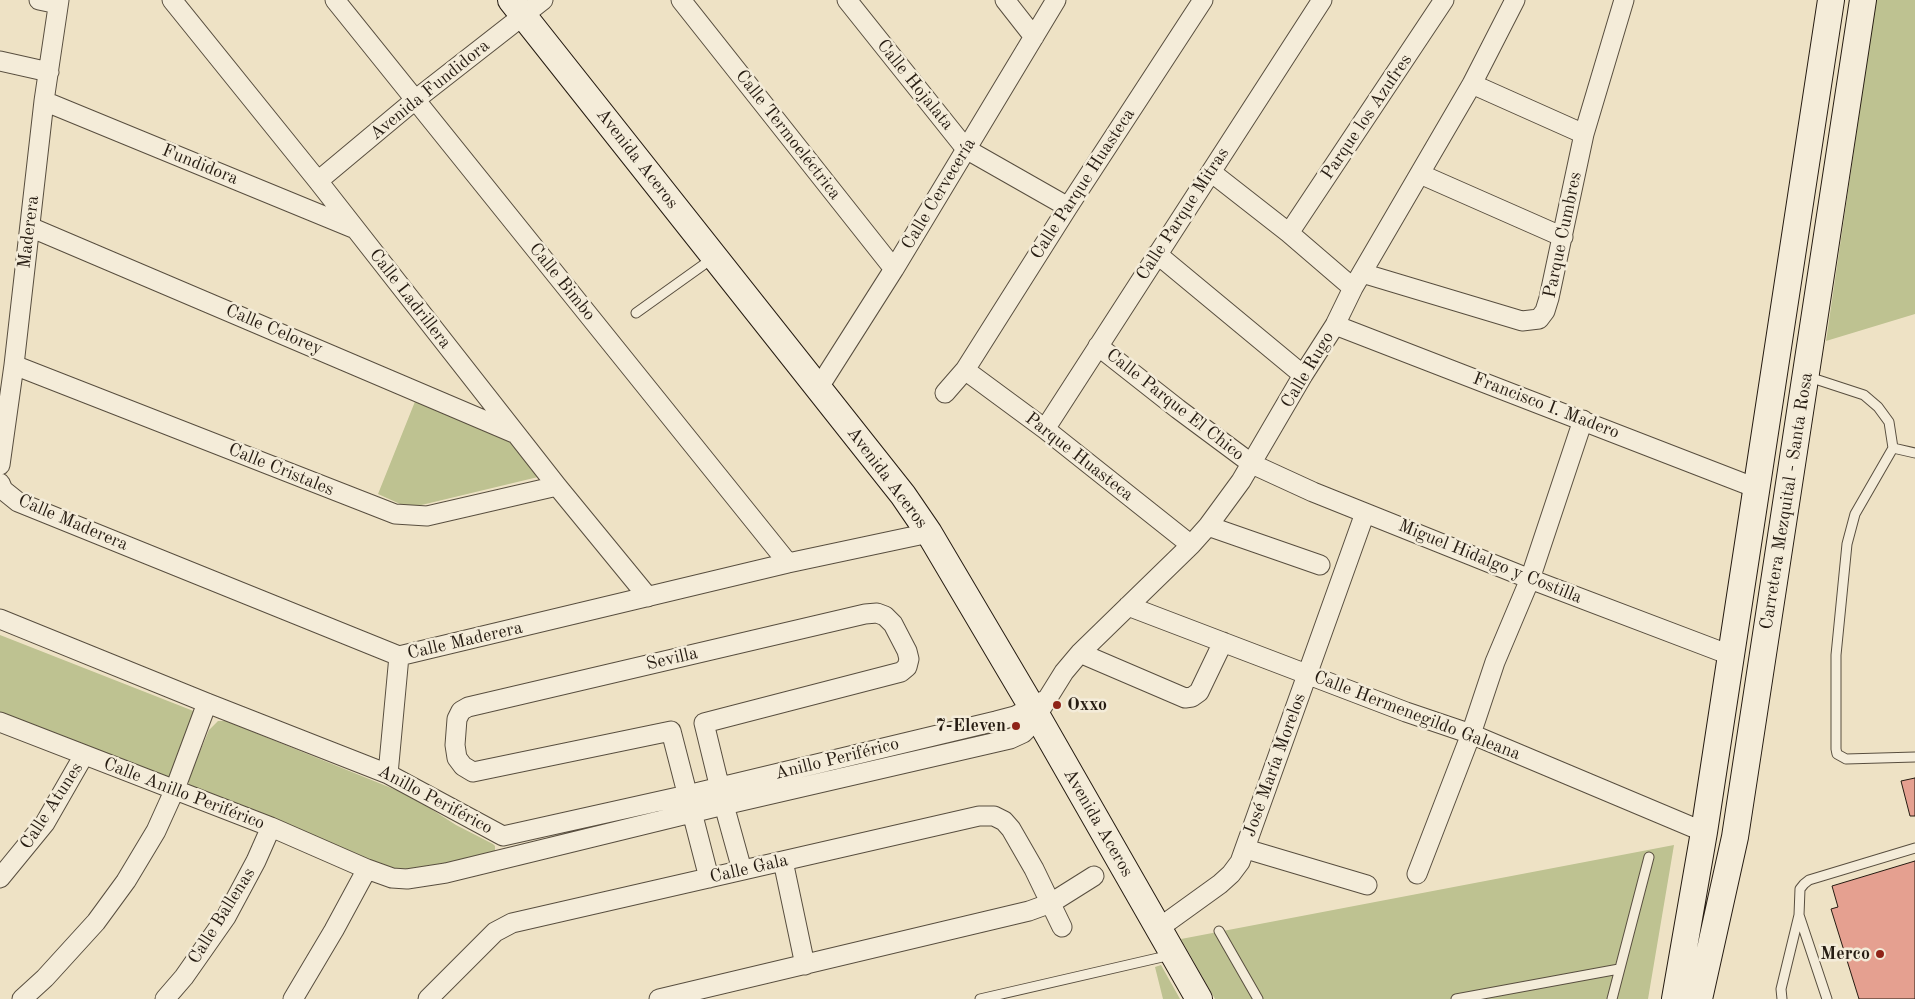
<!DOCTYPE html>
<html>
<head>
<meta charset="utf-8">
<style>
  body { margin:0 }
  canvas { display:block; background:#eee2c5 }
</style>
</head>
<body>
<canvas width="1915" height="999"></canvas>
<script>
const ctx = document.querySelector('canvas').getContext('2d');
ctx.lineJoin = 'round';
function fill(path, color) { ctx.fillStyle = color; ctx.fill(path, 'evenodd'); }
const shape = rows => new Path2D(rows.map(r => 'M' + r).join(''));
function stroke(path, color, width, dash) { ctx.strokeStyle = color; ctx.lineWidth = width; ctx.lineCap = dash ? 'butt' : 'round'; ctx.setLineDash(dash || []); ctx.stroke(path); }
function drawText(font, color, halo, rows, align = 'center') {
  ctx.font = font + ' "Old Standard TT",serif'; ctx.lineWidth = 5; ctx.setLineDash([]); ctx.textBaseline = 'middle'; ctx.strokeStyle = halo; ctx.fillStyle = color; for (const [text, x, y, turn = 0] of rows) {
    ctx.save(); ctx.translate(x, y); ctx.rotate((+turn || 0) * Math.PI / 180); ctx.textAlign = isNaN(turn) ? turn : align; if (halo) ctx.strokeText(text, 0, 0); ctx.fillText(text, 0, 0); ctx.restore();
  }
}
const green = shape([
  [1876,0,1915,0,1915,314,1826,341],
  [416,399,508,437,538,477,409,508,378,494],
  [0,635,196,712,168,784,0,718],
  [218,721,226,721,411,796,456,825,493,844,495,846,495,853,396,875,189,788,189,778,209,730],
  [1674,845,1648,999,1215,999,1181,939],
  [1161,965,1180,999,1163,999,1155,967]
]);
const building = shape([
  [1915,778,1915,816,1910,816,1901,781,1915,778],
  [1915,861,1915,999,1859,999,1831,909,1838,907,1832,886,1915,861]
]);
const lane = shape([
  [636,313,713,258],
  [1809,377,1864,395,1878,407,1889,422,1893,448,1915,453],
  [1893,448,1855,514,1847,544,1836,655,1836,749,1837,754,1846,759,1915,757],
  [1799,915,1827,999],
  [1219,931,1258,999],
  [980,999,1171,955],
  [1456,999,1619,969],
  [1612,999,1649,857],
  [1782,999,1781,989,1799,915,1800,889,1804,884,1809,880,1915,848]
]);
const street = shape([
  [39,0,58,4],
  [172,0,318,181,557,486,648,597],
  [335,0,788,563],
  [681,0,894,269],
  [847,0,966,149,1068,207],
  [1005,0,1034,37],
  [0,61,49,72],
  [1472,84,1584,134],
  [44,101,353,228],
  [1211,172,1289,233,1353,288],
  [1420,174,1563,237],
  [318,181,415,100,543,0],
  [30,227,514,433],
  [1289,233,1444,0],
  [1157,254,1303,375],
  [1362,273,1522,321,1539,319,1545,311,1549,298,1584,134,1624,0],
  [1335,325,1756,488],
  [1098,346,1178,409,1252,464,1313,492,1530,579,1730,655],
  [14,365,395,514,427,516,557,486],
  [965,370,1045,429,1191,545],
  [819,387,894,269,1056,0],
  [945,393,965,370,1068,207,1203,0],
  [1045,429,1322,0],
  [0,465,14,365,44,101,59,0],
  [0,483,3,490,18,502,399,656,788,563,929,533],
  [1208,526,1320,565],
  [1128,606,1406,712,1471,734,1704,832],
  [0,619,207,703,388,774,503,836,687,795,996,721,1015,716,1043,701],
  [1080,653,1185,698,1192,697,1199,692,1223,642],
  [0,722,271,827,367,869,392,878,407,879,446,873,724,805,1010,739,1023,733,1031,725,1064,672,1080,653,1191,545,1208,526,1241,481,1303,375,1335,325,1353,288,1472,84,1515,0],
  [388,774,399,656],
  [1246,849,1367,885],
  [783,861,805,965],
  [1417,874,1471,734,1495,662,1530,579,1583,420],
  [0,878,45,823,84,755],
  [709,878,671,731,473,772,463,766,457,758,455,745,457,719,461,711,468,707,865,614,877,613,885,616,893,624,907,651,909,659,907,667,901,672,704,723,724,805,742,870],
  [1159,928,1220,884,1231,874,1240,862,1365,513],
  [22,999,45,978,96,922,126,881,156,831,175,789,207,703],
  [165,999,184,977,226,917,256,861,271,827],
  [293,999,334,930,367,869],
  [428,999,495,932,512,923,979,816,994,816,1004,821,1011,829,1034,869,1062,927],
  [659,999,1029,911,1051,903,1094,876]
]);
const secondary = shape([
  [511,0,903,495,929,533,1036,714,1199,999],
  [1675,999,1704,832,1831,0],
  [1699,999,1735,837,1863,0]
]);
const markers = [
  [1057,705,5,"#8f2418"],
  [1016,726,5,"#8f2418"],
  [1880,954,5,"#8f2418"]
];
const streetNames = [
  ["Calle Hojalata",915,85,51],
  ["Avenida Fundidora",430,90,-39],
  ["Parque los Azufres",1367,117,-56],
  ["Calle Termoeléctrica",788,135,52],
  ["Avenida Aceros",637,159,52],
  ["Fundidora",200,165,22],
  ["Calle Parque Huasteca",1083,184,-57],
  ["Calle Cervecería",939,194,-59],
  ["Calle Parque Mitras",1183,214,-57],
  ["Maderera",29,232,-83],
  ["Parque Cumbres",1563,235,-78],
  ["Calle Bimbo",562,282,51],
  ["Calle Ladrillera",410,299,52],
  ["Calle Celorey",274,330,23],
  ["Calle Rugo",1308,370,-59],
  ["Calle Parque El Chico",1175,405,38],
  ["Francisco I. Madero",1546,406,21],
  ["Parque Huasteca",1079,457,38],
  ["Calle Cristales",281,470,22],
  ["Avenida Aceros",887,478,53],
  ["Carretera Mezquital - Santa Rosa",1787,501,-81],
  ["Calle Maderera",73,523,23],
  ["Miguel Hidalgo y Costilla",1490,562,22],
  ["Calle Maderera",465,641,-13],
  ["Sevilla",672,659,-13],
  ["Calle Hermenegildo Galeana",1417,716,21],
  ["Anillo Periférico",837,759,-14],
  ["José María Morelos",1275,765,-70],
  ["Calle Anillo Periférico",184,794,21],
  ["Anillo Periférico",435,800,28],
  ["Calle Atunes",52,806,-57],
  ["Avenida Aceros",1098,823,60],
  ["Calle Gala",749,869,-13],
  ["Calle Ballenas",222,916,-58]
];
const poiNames = [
  ["Oxxo",1067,705,"left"],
  ["7-Eleven",1006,726],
  ["Merco",1870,954]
];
fill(green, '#bec291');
fill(building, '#e5a090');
stroke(building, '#261c12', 1);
stroke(lane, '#584e3f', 11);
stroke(street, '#584e3f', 21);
stroke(secondary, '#261c12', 28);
stroke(lane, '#f4ecd9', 9);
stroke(street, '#f4ecd9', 19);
stroke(secondary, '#f4ecd9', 26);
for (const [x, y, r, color] of markers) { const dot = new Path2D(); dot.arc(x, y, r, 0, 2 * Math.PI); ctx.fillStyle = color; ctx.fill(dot); stroke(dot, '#f4ecd9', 2); }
drawText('18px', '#261c12', '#f4ecd9', streetNames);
drawText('bold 18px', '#261c12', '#f4ecd9', poiNames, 'right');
</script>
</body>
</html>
